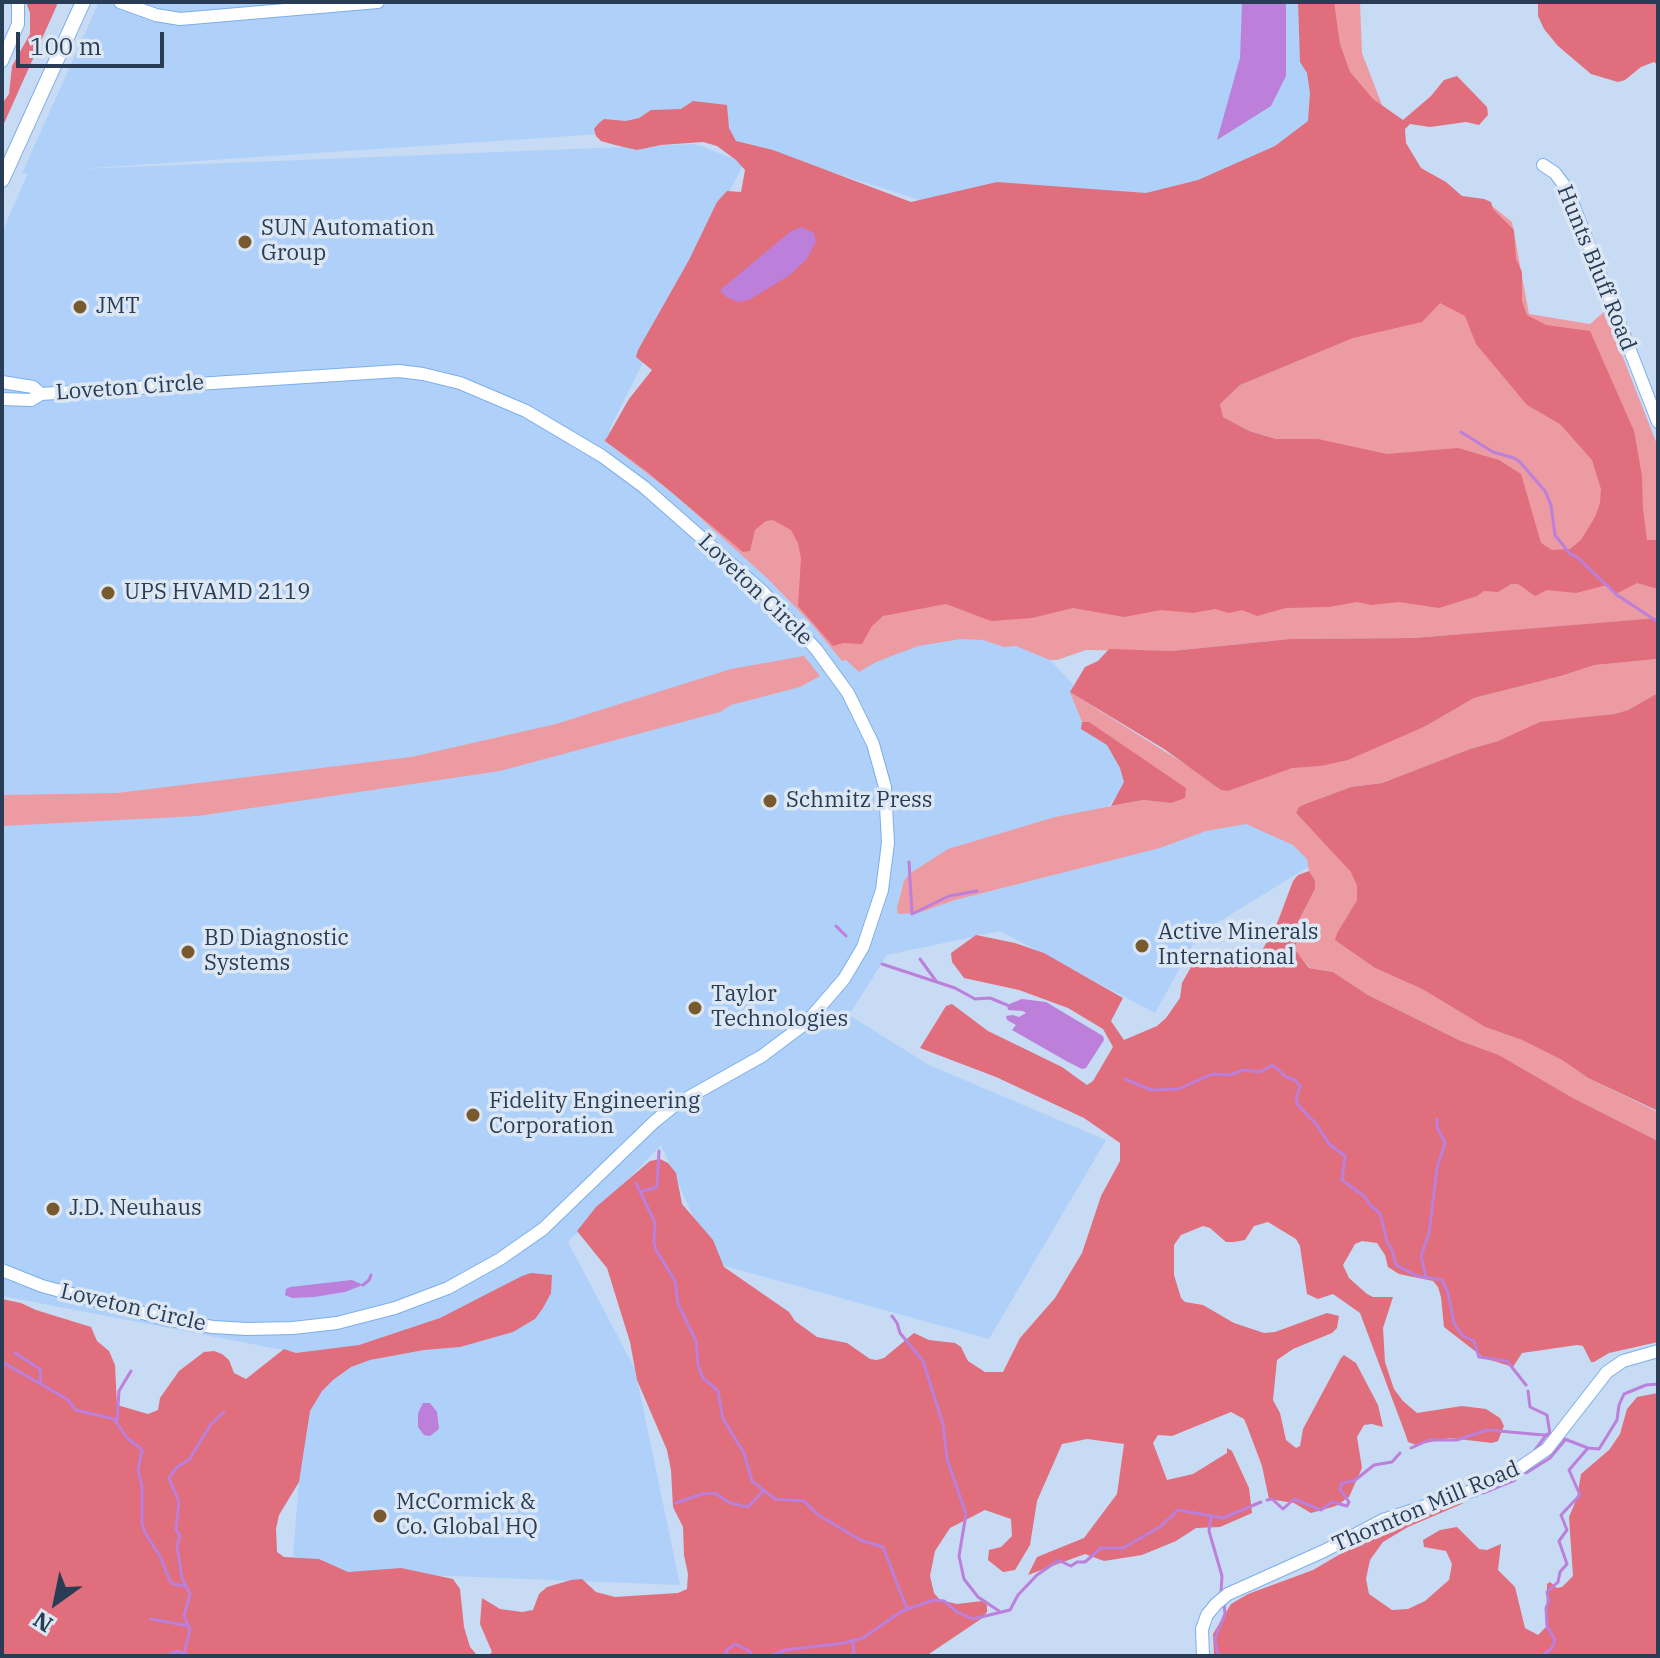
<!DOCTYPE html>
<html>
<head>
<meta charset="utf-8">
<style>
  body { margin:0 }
  #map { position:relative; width:1660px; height:1658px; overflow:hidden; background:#c7dbf4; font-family:"IBM Plex Serif",serif }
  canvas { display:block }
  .frame { position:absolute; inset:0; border:4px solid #283c55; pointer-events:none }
  .north { position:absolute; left:16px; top:1562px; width:80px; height:80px; -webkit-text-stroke:6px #dde7f4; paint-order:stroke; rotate:213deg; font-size:22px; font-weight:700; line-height:32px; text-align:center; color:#283c55 }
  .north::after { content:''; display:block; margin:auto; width:28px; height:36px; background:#283c55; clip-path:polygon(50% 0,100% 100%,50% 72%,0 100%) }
  .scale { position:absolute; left:16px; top:32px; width:148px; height:36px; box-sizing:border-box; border:4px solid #283c55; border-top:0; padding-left:10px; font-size:24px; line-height:28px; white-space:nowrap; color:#283c55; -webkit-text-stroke:6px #dde7f4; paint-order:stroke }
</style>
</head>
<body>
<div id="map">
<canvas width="1660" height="1658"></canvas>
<div class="frame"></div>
<div class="north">N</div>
<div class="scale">100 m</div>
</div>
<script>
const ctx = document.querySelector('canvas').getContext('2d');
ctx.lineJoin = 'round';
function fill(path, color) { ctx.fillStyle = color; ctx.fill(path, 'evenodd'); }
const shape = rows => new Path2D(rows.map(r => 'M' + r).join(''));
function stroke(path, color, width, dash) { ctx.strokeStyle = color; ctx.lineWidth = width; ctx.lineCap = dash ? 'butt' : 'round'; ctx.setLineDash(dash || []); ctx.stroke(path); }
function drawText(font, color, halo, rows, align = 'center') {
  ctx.font = font + ' "IBM Plex Serif",serif'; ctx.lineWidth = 7; ctx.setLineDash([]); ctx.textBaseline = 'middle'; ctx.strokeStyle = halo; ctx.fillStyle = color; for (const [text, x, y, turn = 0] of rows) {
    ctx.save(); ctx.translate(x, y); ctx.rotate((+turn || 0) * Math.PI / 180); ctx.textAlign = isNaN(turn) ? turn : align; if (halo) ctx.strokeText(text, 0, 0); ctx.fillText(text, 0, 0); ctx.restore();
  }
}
const built = shape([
  [99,2,1315,2,1339,518,920,200,691,128,78,169,696,144,744,163,609,430,848,626,1010,617,1109,723,1131,777,1106,809,1277,779,1313,864,1199,934,1155,1013,1000,931,887,955,849,1015,929,1065,1106,1140,989,1339,714,1263,661,1145,568,1242,635,1369,680,1585,347,1572,293,1556,309,1355,2,1296,2,232,28,173,22,173]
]);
const green = shape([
  [1315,2,1360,2,1362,53,1423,212,1491,205,1512,222,1529,314,1590,324,1605,311,1658,447,1658,629,1637,620,1414,638,1290,639,1171,651,1086,650,1057,660,1050,660,1016,646,1004,647,983,640,961,639,918,646,876,662,859,672,846,660,842,661,810,622,767,578,675,495,604,440,920,200,983,335,1339,518,1318,439,1276,439,1249,431,1223,417,1220,404,1240,385,1331,347],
  [804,656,820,676,800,687,731,705,720,712,500,771,198,816,2,826,2,795,117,793,411,757,556,724,731,669],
  [1658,659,1658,693,1628,710,1614,714,1540,723,1498,741,1470,749,1382,783,1351,787,1305,804,1296,813,1352,872,1357,886,1357,900,1337,933,1336,940,1375,968,1422,989,1485,1027,1522,1040,1562,1060,1588,1078,1658,1112,1658,1141,1573,1098,1499,1055,1461,1041,1368,995,1333,972,1310,968,1296,952,1296,926,1315,889,1315,880,1309,871,1307,859,1293,845,1246,824,1206,831,1160,848,955,900,918,913,898,914,897,908,904,881,909,874,948,849,1055,817,1143,800,1171,803,1185,788,1089,723,1082,722,1070,692,1228,791,1292,767,1321,766,1426,726,1474,698,1561,676,1595,665]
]);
const forest = shape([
  [26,2,56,2,57,5,2,128,2,104,9,94,12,66,30,34,30,13],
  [1298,2,1334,2,1340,44,1350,72,1373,99,1403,120,1431,96,1444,80,1457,76,1487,107,1488,115,1479,125,1466,122,1430,127,1410,124,1405,129,1406,143,1421,168,1446,182,1462,196,1484,199,1491,202,1493,209,1514,230,1516,259,1522,272,1522,301,1527,315,1546,325,1590,331,1634,431,1642,476,1643,509,1647,540,1658,540,1658,589,1637,583,1618,593,1611,591,1607,585,1576,593,1547,590,1535,596,1518,584,1511,584,1498,592,1484,591,1477,596,1439,608,1399,602,1371,605,1357,602,1329,607,1286,608,1257,616,1242,610,1229,613,1215,609,1193,613,1161,610,1124,617,1073,608,1032,618,991,621,946,604,883,616,872,626,862,644,843,643,833,646,798,606,801,558,798,543,791,530,773,520,766,521,755,530,750,551,743,552,645,470,605,441,629,399,652,370,636,357,638,350,689,260,717,202,727,191,741,192,745,170,736,160,717,146,703,142,661,145,637,150,615,145,601,141,596,136,594,129,598,124,604,119,626,121,639,118,651,110,681,109,693,101,727,105,729,128,736,141,773,150,911,202,997,182,1146,193,1198,180,1275,146,1308,121,1310,93,1307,73,1300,62],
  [1440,303,1465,316,1476,344,1527,405,1560,424,1592,460,1601,489,1600,503,1595,517,1581,540,1570,549,1552,550,1541,543,1521,474,1499,460,1458,448,1387,454,1318,439,1276,439,1249,431,1223,417,1220,404,1240,385,1353,338,1422,322],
  [1538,2,1658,2,1658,65,1654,62,1641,67,1625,80,1618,82,1591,74,1558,46,1544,29,1538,16],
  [1658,618,1658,659,1595,665,1561,676,1474,698,1426,726,1348,760,1321,766,1292,768,1228,791,1221,790,1164,749,1070,692,1085,667,1098,661,1109,649,1171,651,1290,639,1414,638],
  [1658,693,1658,1111,1588,1078,1562,1060,1522,1040,1485,1027,1422,989,1375,968,1335,940,1337,933,1357,900,1357,886,1351,872,1296,813,1299,807,1305,804,1351,787,1382,783,1470,749,1498,741,1540,722,1614,714,1628,710],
  [1082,722,1089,722,1186,788,1185,798,1171,803,1143,800,1111,806,1124,782,1120,768,1107,745,1081,729],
  [1309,871,1315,880,1315,889,1296,926,1296,951,1309,968,1333,972,1368,995,1461,1041,1499,1055,1573,1098,1658,1141,1658,1342,1609,1353,1594,1362,1591,1362,1583,1346,1577,1345,1522,1353,1513,1367,1484,1358,1444,1327,1441,1297,1438,1287,1433,1281,1399,1274,1388,1267,1385,1255,1377,1243,1362,1241,1355,1244,1343,1265,1349,1278,1367,1294,1373,1297,1393,1297,1383,1328,1385,1362,1394,1389,1403,1401,1417,1413,1462,1406,1486,1409,1500,1418,1504,1426,1498,1441,1492,1443,1450,1438,1416,1445,1408,1442,1405,1433,1360,1313,1333,1294,1318,1299,1307,1294,1300,1246,1296,1239,1268,1222,1254,1226,1245,1240,1234,1242,1226,1242,1210,1228,1203,1226,1181,1235,1174,1245,1174,1275,1181,1298,1185,1302,1203,1305,1234,1323,1264,1333,1275,1332,1327,1313,1339,1316,1337,1328,1332,1333,1293,1349,1277,1360,1273,1400,1280,1413,1286,1440,1296,1448,1300,1446,1303,1429,1341,1358,1344,1355,1356,1363,1378,1405,1383,1427,1372,1424,1364,1425,1357,1437,1362,1468,1349,1497,1336,1506,1311,1513,1294,1503,1269,1499,1262,1466,1247,1426,1244,1419,1231,1412,1172,1436,1158,1435,1153,1443,1167,1480,1193,1474,1227,1453,1227,1448,1232,1451,1249,1488,1252,1513,1220,1527,1196,1528,1176,1541,1142,1555,1104,1561,1085,1554,1028,1575,1037,1557,1084,1538,1117,1494,1124,1444,1087,1439,1062,1444,1037,1501,1030,1545,1015,1570,1003,1572,988,1560,989,1550,1001,1547,1012,1536,1011,1519,985,1510,950,1528,935,1551,930,1576,934,1593,940,1600,957,1604,982,1601,987,1605,987,1612,981,1619,926,1656,2,1656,2,1299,21,1303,36,1310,91,1327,97,1341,109,1351,115,1365,117,1405,148,1414,158,1410,160,1398,179,1371,204,1352,214,1351,222,1354,229,1360,234,1373,246,1379,284,1349,296,1353,359,1345,440,1318,522,1276,531,1273,552,1275,551,1293,543,1308,535,1319,513,1332,460,1347,424,1350,370,1360,351,1367,333,1380,322,1391,310,1411,299,1482,279,1515,276,1529,277,1552,284,1557,319,1559,348,1572,401,1568,453,1579,460,1589,464,1627,470,1647,476,1654,489,1655,492,1652,480,1624,482,1598,500,1609,522,1612,533,1610,539,1594,547,1587,571,1580,582,1579,596,1592,615,1597,678,1593,687,1589,688,1574,684,1555,683,1527,673,1507,671,1470,667,1450,637,1380,630,1342,607,1268,577,1231,596,1207,650,1161,660,1159,668,1163,676,1173,682,1204,713,1240,724,1267,789,1312,795,1321,817,1337,847,1343,870,1359,877,1360,884,1358,914,1333,929,1340,955,1343,961,1347,968,1361,985,1372,1003,1372,1020,1338,1055,1298,1082,1253,1101,1196,1120,1161,1120,1143,1084,1118,996,1077,920,1048,946,1006,952,1004,988,1031,1062,1067,1087,1085,1093,1081,1113,1047,1103,1029,1068,1008,1019,990,964,978,952,962,951,953,976,935,1015,943,1044,953,1123,998,1111,1021,1124,1040,1157,1026,1166,1018,1180,998,1182,983,1191,967,1200,964,1217,968,1238,961,1257,960,1278,921,1293,881,1298,875],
  [1658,1393,1658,1656,1214,1656,1213,1634,1231,1604,1248,1594,1313,1570,1366,1539,1404,1521,1450,1505,1464,1503,1408,1527,1383,1542,1370,1560,1366,1579,1369,1594,1392,1610,1408,1609,1425,1601,1449,1580,1452,1564,1446,1551,1424,1547,1423,1540,1440,1530,1457,1527,1479,1549,1487,1550,1501,1544,1498,1570,1515,1587,1525,1628,1538,1635,1546,1627,1547,1584,1550,1582,1557,1588,1562,1587,1573,1576,1569,1517,1577,1498,1581,1474,1609,1450,1620,1434,1627,1409,1637,1397]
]);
const water = shape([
  [1242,2,1286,2,1286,76,1271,106,1217,140,1240,58],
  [801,227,814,233,816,241,807,259,790,275,749,300,738,302,726,297,720,290,791,231],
  [1022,999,1046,1002,1103,1036,1104,1040,1086,1068,1082,1069,1068,1062,1012,1030,1016,1025,1007,1020,1006,1016,1013,1015,1019,1017,1026,1013,1023,1011,1008,1010,1007,1005],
  [352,1280,363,1285,345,1292,314,1297,292,1298,285,1295,286,1289,290,1287],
  [423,1403,430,1403,437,1412,439,1429,430,1436,424,1435,418,1427,418,1413]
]);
const stream = shape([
  [1461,432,1493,452,1514,458,1520,462,1545,491,1551,505,1555,535,1570,554,1577,557,1617,595,1658,622],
  [909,862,912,914,949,896,977,891],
  [836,926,846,936],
  [920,959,936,981],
  [882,964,955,988,975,999,990,998,1007,1005],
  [1125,1079,1151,1090,1179,1089,1212,1074,1229,1075,1244,1070,1260,1072,1273,1065,1286,1077,1295,1080,1300,1086,1296,1099,1298,1105,1317,1125,1329,1144,1345,1156,1342,1180,1364,1196,1371,1206,1380,1213,1387,1242,1392,1250,1396,1265,1417,1276,1442,1280,1448,1293,1454,1323,1463,1336,1474,1341,1479,1357,1507,1361,1526,1385],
  [636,1183,655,1223,654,1242,656,1250,675,1281,678,1304,696,1341,698,1365,703,1378,718,1391,723,1419,744,1453,752,1481,775,1499,804,1501,817,1514,860,1540,883,1547,907,1609],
  [640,1192,657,1187,659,1151],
  [1426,1277,1421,1256,1429,1233,1437,1168,1445,1143,1437,1127,1437,1119],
  [363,1285,369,1280,371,1275],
  [892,1316,897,1323,900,1333,923,1361,943,1424,947,1459,966,1514,959,1556,964,1579,978,1597,999,1611],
  [15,1353,40,1369,41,1384],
  [2,1362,67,1399,76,1410,114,1419,128,1439,139,1447,142,1451,138,1470,142,1486,142,1523,145,1533,160,1556,170,1581,173,1584,184,1586],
  [1528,1391,1530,1407,1547,1415,1550,1434],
  [117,1421,119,1391,131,1371],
  [1562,1438,1588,1448,1599,1449,1617,1420,1619,1405,1624,1394,1646,1385,1658,1384],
  [1411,1448,1429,1440,1457,1440,1487,1430,1555,1436],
  [1535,1450,1547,1434],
  [1526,1473,1550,1458,1565,1440],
  [1483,1493,1515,1480],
  [1267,1500,1272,1499,1283,1509,1294,1499,1321,1510,1332,1502,1347,1506,1349,1502,1340,1489,1342,1483,1354,1481,1374,1465,1392,1462,1400,1453],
  [676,1503,702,1494,715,1493,730,1503,748,1507,763,1491],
  [1211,1516,1209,1531,1222,1576,1221,1592],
  [151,1619,189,1626],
  [853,1641,854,1656],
  [184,1654,190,1630,184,1616,190,1594,182,1578,177,1546,180,1536,176,1529,179,1502,169,1478,177,1467,189,1460,211,1424,224,1412],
  [166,1656,177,1651,190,1656],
  [725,1656,727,1650,735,1644,748,1650,753,1656],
  [771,1656,785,1650,844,1643,863,1638,902,1611,934,1600,944,1601,957,1612,973,1619,1010,1610,1018,1595,1037,1575,1056,1562,1060,1561,1071,1566,1077,1562,1085,1562,1101,1548,1123,1548,1160,1527,1178,1510,1223,1518,1261,1502],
  [1218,1656,1215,1638,1225,1614,1224,1603],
  [1542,1656,1552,1648,1555,1640,1547,1626,1546,1608,1549,1601,1547,1592,1558,1582,1560,1572,1567,1564,1559,1541,1567,1530,1561,1515,1580,1495,1569,1470,1588,1448]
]);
const minor = shape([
  [120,2,156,15,180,19,378,2],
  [2,61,18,24,18,2],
  [1543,165,1555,173,1567,189,1658,422],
  [2,382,33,387,41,394,31,400,2,399],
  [2,1270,42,1286,165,1319,213,1327,247,1329,293,1328,337,1323,395,1308,448,1288,500,1259,543,1229,654,1122,675,1105,762,1056,806,1023,844,979,863,947,882,890,888,843,885,787,873,744,848,693,816,649,763,592,644,487,602,456,526,411,460,383,423,374,399,371,41,394],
  [1203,1656,1202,1629,1207,1615,1216,1604,1228,1594,1324,1551,1383,1520,1475,1490,1518,1469,1547,1449,1607,1372,1623,1361,1658,1351]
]);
const major = shape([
  [2,180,83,2]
]);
const markers = [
  [245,242,8,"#795a2f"],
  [80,307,8,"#795a2f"],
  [108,593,8,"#795a2f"],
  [770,801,8,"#795a2f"],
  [1142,946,8,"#795a2f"],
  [188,952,8,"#795a2f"],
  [695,1008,8,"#795a2f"],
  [473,1115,8,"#795a2f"],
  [53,1209,8,"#795a2f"],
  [380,1516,8,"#795a2f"]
];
const poiNames = [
  ["SUN Automation",261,229],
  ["Group",261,254],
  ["JMT",96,307],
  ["UPS HVAMD 2119",124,593],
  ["Schmitz Press",786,801],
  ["Active Minerals",1158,933],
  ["International",1158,958],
  ["BD Diagnostic",204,939],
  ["Systems",204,964],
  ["Taylor",711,995],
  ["Technologies",711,1020],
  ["Fidelity Engineering",489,1102],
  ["Corporation",489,1127],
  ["J.D. Neuhaus",69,1209],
  ["McCormick &",396,1503],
  ["Co. Global HQ",396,1528]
];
const streetNames = [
  ["Hunts Bluff Road",1596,268,68],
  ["Loveton Circle",130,388,-4],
  ["Loveton Circle",755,590,44],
  ["Loveton Circle",133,1308,13],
  ["Thornton Mill Road",1426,1507,-23]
];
fill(built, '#afd1f9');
fill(green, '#ed9ba2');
fill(forest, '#e16e7c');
fill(water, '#bc7fda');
stroke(stream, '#bc7fda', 3);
stroke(minor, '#7daeea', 14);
stroke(major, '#7daeea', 16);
stroke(minor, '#fff', 12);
stroke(major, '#fff', 14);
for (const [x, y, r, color] of markers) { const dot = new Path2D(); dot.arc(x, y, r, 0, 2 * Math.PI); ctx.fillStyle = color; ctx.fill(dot); stroke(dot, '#dde7f4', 3); }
drawText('22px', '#283c55', '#dde7f4', poiNames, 'left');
drawText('22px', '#283c55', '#dde7f4', streetNames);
</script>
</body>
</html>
